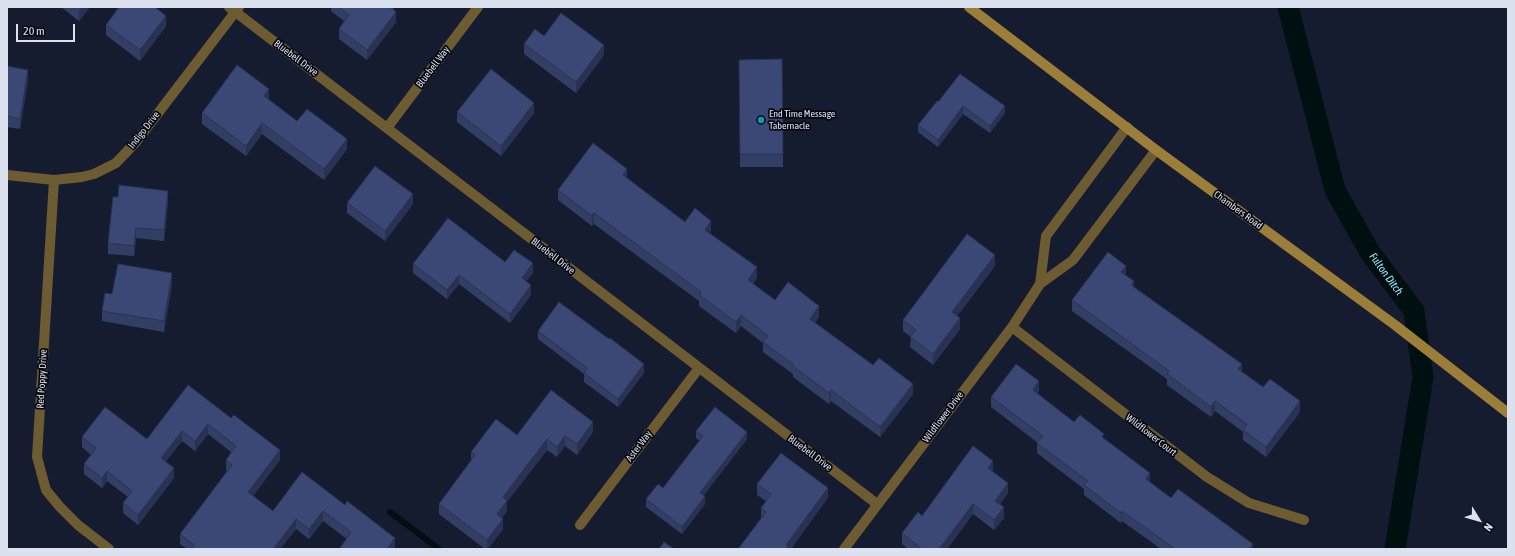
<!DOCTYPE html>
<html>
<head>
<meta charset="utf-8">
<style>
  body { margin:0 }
  #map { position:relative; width:1515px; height:556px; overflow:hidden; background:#161c30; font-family:"Asap Condensed",sans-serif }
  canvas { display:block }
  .frame { position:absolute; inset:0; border:8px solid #dce1ef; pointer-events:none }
  .north { position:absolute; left:1459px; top:500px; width:40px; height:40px; -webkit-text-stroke:3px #050710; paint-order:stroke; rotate:127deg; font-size:11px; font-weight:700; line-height:16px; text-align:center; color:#dce1ef }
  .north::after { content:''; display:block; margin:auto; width:14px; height:18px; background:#dce1ef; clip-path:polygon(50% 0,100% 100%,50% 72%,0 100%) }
  .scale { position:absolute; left:16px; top:24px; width:59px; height:18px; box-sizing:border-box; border:2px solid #dce1ef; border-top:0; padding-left:5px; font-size:12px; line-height:14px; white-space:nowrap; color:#dce1ef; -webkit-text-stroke:3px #050710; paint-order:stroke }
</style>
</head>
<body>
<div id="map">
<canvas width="1515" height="556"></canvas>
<div class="frame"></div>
<div class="north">N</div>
<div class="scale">20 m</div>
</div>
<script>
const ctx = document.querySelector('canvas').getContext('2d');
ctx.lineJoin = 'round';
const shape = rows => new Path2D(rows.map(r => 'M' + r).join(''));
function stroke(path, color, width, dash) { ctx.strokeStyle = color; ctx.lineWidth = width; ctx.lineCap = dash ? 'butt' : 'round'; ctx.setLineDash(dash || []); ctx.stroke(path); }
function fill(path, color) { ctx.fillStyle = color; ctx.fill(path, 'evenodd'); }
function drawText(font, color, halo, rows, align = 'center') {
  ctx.font = font + ' "Asap Condensed",sans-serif'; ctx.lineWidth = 3.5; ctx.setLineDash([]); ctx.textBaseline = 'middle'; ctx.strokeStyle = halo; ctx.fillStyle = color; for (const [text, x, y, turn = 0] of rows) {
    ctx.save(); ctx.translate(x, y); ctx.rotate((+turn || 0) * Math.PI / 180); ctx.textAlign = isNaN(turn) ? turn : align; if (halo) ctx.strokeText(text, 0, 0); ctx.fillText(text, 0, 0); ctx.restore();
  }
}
const stream = shape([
  [390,512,439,549]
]);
const canal = shape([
  [1288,7,1335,190,1369,251,1414,311,1423,377,1395,549]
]);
const street = shape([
  [229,7,877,504],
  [387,128,478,7],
  [7,175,54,180,82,177,94,174,116,163,136,142,239,7],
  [54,180,37,457,46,490,60,507,78,525,109,549],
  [1040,284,1046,236,1127,127],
  [1012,327,1207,477,1249,503,1304,520],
  [580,525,699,368],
  [844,549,1012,327,1040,284,1073,260,1156,150]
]);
const secondary = shape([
  [969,7,1156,150,1395,325,1508,413]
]);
const wall = shape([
  [61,7,90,7,79,21],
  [331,7,394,7,394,10,396,22,367,60,339,39,339,29,344,21,331,11],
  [106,25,166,26,140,61,106,35],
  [544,36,604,55,576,93,524,54,524,44],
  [782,59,783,167,740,167,739,60],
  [7,66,28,80,20,129,7,127],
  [269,100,297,121,347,149,324,180,262,134,246,156,202,124,202,113],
  [938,102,1005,113,990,133,963,114,938,147,918,132,918,125],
  [457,112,534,113,501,156,457,122],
  [627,178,685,222,711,231,710,233,757,278,753,284,775,300,819,317,815,323,913,394,880,437,831,401,829,404,793,377,793,374,763,352,763,343,741,326,736,333,699,306,699,301,594,224,592,226,558,200,558,190],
  [168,201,164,241,136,238,134,256,108,254,108,243],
  [347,203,413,204,385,241,347,213],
  [505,262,533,273,526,281,531,295,510,323,459,284,447,299,413,273,413,264],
  [995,266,957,316,960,329,933,365,910,347,911,337,903,331,903,320],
  [1126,276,1134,287,1242,372,1263,387,1300,412,1266,457,1243,440,1243,432,1215,411,1211,417,1167,385,1167,379,1072,311,1072,300],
  [172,284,164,332,102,321,102,311,112,294],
  [538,331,644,373,618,407,584,382,584,374,538,339],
  [188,385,280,460,253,496,273,511,302,472,395,548,394,549,340,549,340,548,347,539,323,521,309,539,296,529,280,549,187,549,180,544,180,534,227,471,226,470,226,460,231,452,208,434,195,451,182,441,165,462,174,478,138,525,123,513,123,503,128,497,107,481,102,488,84,474,84,464,91,455,82,447,82,437,147,439],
  [1039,391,1037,394,1074,422,1104,439,1150,483,1171,498,1253,549,1161,549,1122,521,1121,523,1084,495,1084,489,1037,453,1037,443,1038,443,991,407,991,397],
  [696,431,747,439,704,495,705,504,682,534,646,507,646,499,663,488,700,441,696,438],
  [593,432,577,455,565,446,557,457,547,450,507,502,507,511,502,518,503,529,488,549,485,549,439,514,439,504,471,461,471,452,517,435],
  [993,472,1008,493,1000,504,1004,518,994,530,973,514,947,549,908,549,902,544,902,533],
  [757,484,828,498,761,518,761,508,766,501,757,495]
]);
const shadedWall = shape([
  [82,7,90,7,79,21,79,10],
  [396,12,396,22,367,60,367,50],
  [166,16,166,26,140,61,140,50],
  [604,45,604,55,576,93,576,82],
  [28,70,28,80,20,129,20,119],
  [269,89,269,99,264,106,264,96],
  [534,103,534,113,501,156,501,146],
  [963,106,963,114,938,147,938,140],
  [1005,106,1005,113,990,133,990,126],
  [262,123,262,134,246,156,246,146],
  [347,139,347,149,324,180,324,169],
  [627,169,627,179,623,175],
  [168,191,168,201,164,241,164,230],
  [413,194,413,204,385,241,385,231],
  [594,213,594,224,592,226,592,216],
  [711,221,711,231,705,240,705,230],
  [136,228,136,238,134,256,134,246],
  [995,255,995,266,952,323,952,312],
  [533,263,533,273,522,287,522,278],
  [1126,266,1126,276,1121,272],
  [757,267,757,278,748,290,748,280],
  [172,273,172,284,164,332,164,321],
  [459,275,459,284,447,299,447,290],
  [1134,281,1134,292,1131,285],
  [531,285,531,295,510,323,510,314],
  [819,306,819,317,810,329,810,319],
  [741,315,741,326,736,333,736,322],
  [960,318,960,329,933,365,933,354],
  [644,364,644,373,618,407,618,399],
  [1242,364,1242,374,1238,369],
  [1039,381,1039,391,1033,400,1033,390],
  [913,384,913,394,880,437,880,427],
  [831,390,831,401,829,404,829,393],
  [1215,401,1215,411,1211,417,1211,407],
  [1300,401,1300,412,1266,457,1266,447],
  [593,422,593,432,577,455,577,444],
  [208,424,208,434,195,451,195,441],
  [182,431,182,441,161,468,161,458],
  [747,432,747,439,700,500,700,493],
  [565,436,565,446,557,457,557,447],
  [547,439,547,450,507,502,507,511,497,524,497,514,503,497],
  [280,450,280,460,248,502,248,492],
  [993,461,993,472,988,468],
  [174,468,174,478,138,525,138,515],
  [107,471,107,481,102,488,102,478],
  [1150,473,1150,483,1146,479],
  [1008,483,1008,493,995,511,995,501],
  [828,488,828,498,791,549,786,549,786,545],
  [705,496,705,504,682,534,682,527],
  [973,504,973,514,947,549,939,549],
  [1004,507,1004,518,994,530,994,520],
  [323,511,323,521,309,539,309,529],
  [1122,511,1122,521,1121,523,1121,513],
  [296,519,296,529,280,549,274,549,274,548],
  [503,519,503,529,488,549,487,549,487,540],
  [395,538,395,548,394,549,387,549],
  [1253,544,1253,549,1249,549]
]);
const building = shape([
  [75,7,82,7,79,10,75,7],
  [119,7,155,7,166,16,140,50,106,25,119,7],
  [339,7,390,7,396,12,367,50,339,29,349,15,339,7],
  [561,13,604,45,576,82,524,44,535,29,544,36,561,13],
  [782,59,783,154,740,154,739,60,782,59],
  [237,65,269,89,264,96,297,121,307,109,347,139,324,169,262,123,246,146,202,113,237,65],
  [7,66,28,70,20,119,7,116,7,66],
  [491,69,534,103,501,146,457,112,491,69],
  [960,74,1005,106,990,126,963,106,938,140,918,125,937,101,938,102,960,74],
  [593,143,627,169,623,175,685,222,695,208,711,221,705,230,757,267,748,280,775,300,788,282,819,306,810,319,873,365,879,358,913,384,880,427,831,390,829,393,793,366,794,365,763,342,768,336,741,315,736,322,699,295,701,292,594,213,592,216,558,190,593,143],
  [375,166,413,194,385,231,347,203,375,166],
  [119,185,168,191,164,230,136,228,134,246,108,243,113,197,118,197,119,185],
  [448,218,505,262,514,250,533,263,522,278,531,285,510,314,459,275,447,290,413,264,448,218],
  [967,234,995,255,952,312,960,318,933,354,910,337,916,330,903,320,967,234],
  [1108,252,1126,266,1121,272,1134,281,1131,285,1242,364,1238,369,1263,387,1270,379,1300,401,1266,447,1243,430,1247,424,1215,401,1211,407,1167,374,1169,371,1072,300,1108,252],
  [118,264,172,273,164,321,102,311,105,293,112,294,118,264],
  [559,302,609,339,610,338,644,364,618,399,584,373,587,368,538,331,559,302],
  [1016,364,1039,381,1033,390,1074,422,1080,415,1104,434,1102,437,1150,473,1146,479,1171,498,1178,489,1253,544,1249,549,1175,549,1122,511,1121,513,1084,485,1088,481,1037,443,1043,436,991,397,1016,364],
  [188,385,231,418,234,415,280,450,248,492,273,511,302,472,345,505,347,501,395,538,387,549,342,549,340,548,351,532,323,511,309,529,296,519,274,548,275,549,191,549,194,545,180,534,232,465,226,460,236,446,208,424,195,441,182,431,161,458,174,468,138,515,123,503,132,491,107,471,102,478,84,464,96,448,82,437,105,407,147,439,188,385],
  [551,390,593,422,577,444,565,436,557,447,547,439,503,497,507,501,497,514,503,519,487,540,439,504,475,455,471,452,496,419,517,435,551,390],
  [715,407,747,432,700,493,705,496,682,527,646,499,658,484,663,488,703,436,696,431,715,407],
  [973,446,993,461,988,468,1008,483,995,501,1004,507,994,520,973,504,939,549,922,549,902,533,918,512,922,516,973,446],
  [781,453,828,488,786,545,788,546,786,549,738,549,766,512,761,508,771,494,757,484,781,453],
  [664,542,674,549,659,549,664,542]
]);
const markers = [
  [761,120,4,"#0f9aa8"]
];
const streetNames = [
  ["Bluebell Drive",296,58,37],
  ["Bluebell Way",433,67,-53],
  ["Indigo Drive",144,130,-52],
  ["Chambers Road",1238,210,36],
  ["Bluebell Drive",553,256,38],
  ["Red Poppy Drive",42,379,-87],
  ["Wildflower Drive",943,417,-53],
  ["Wildflower Court",1151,435,38],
  ["Aster Way",639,446,-53],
  ["Bluebell Drive",810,453,37]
];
const poiNames = [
  ["End Time Message",769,114],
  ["Tabernacle",769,126]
];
const waterNames = [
  ["Fulton Ditch",1386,274,54]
];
stroke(stream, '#000f10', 6);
stroke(canal, '#000f10', 21);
stroke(street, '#6d5b32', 10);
stroke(secondary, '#9b7e39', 10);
fill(wall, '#333e65');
fill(shadedWall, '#293252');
fill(building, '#3b4875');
stroke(building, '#293252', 1);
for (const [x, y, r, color] of markers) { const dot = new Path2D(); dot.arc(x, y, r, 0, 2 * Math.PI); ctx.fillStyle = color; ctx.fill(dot); stroke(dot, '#050710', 1.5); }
drawText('10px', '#dce1ef', '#050710', streetNames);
drawText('10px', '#dce1ef', '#050710', poiNames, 'left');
drawText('italic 11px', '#81f9fe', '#050710', waterNames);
</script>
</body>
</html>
